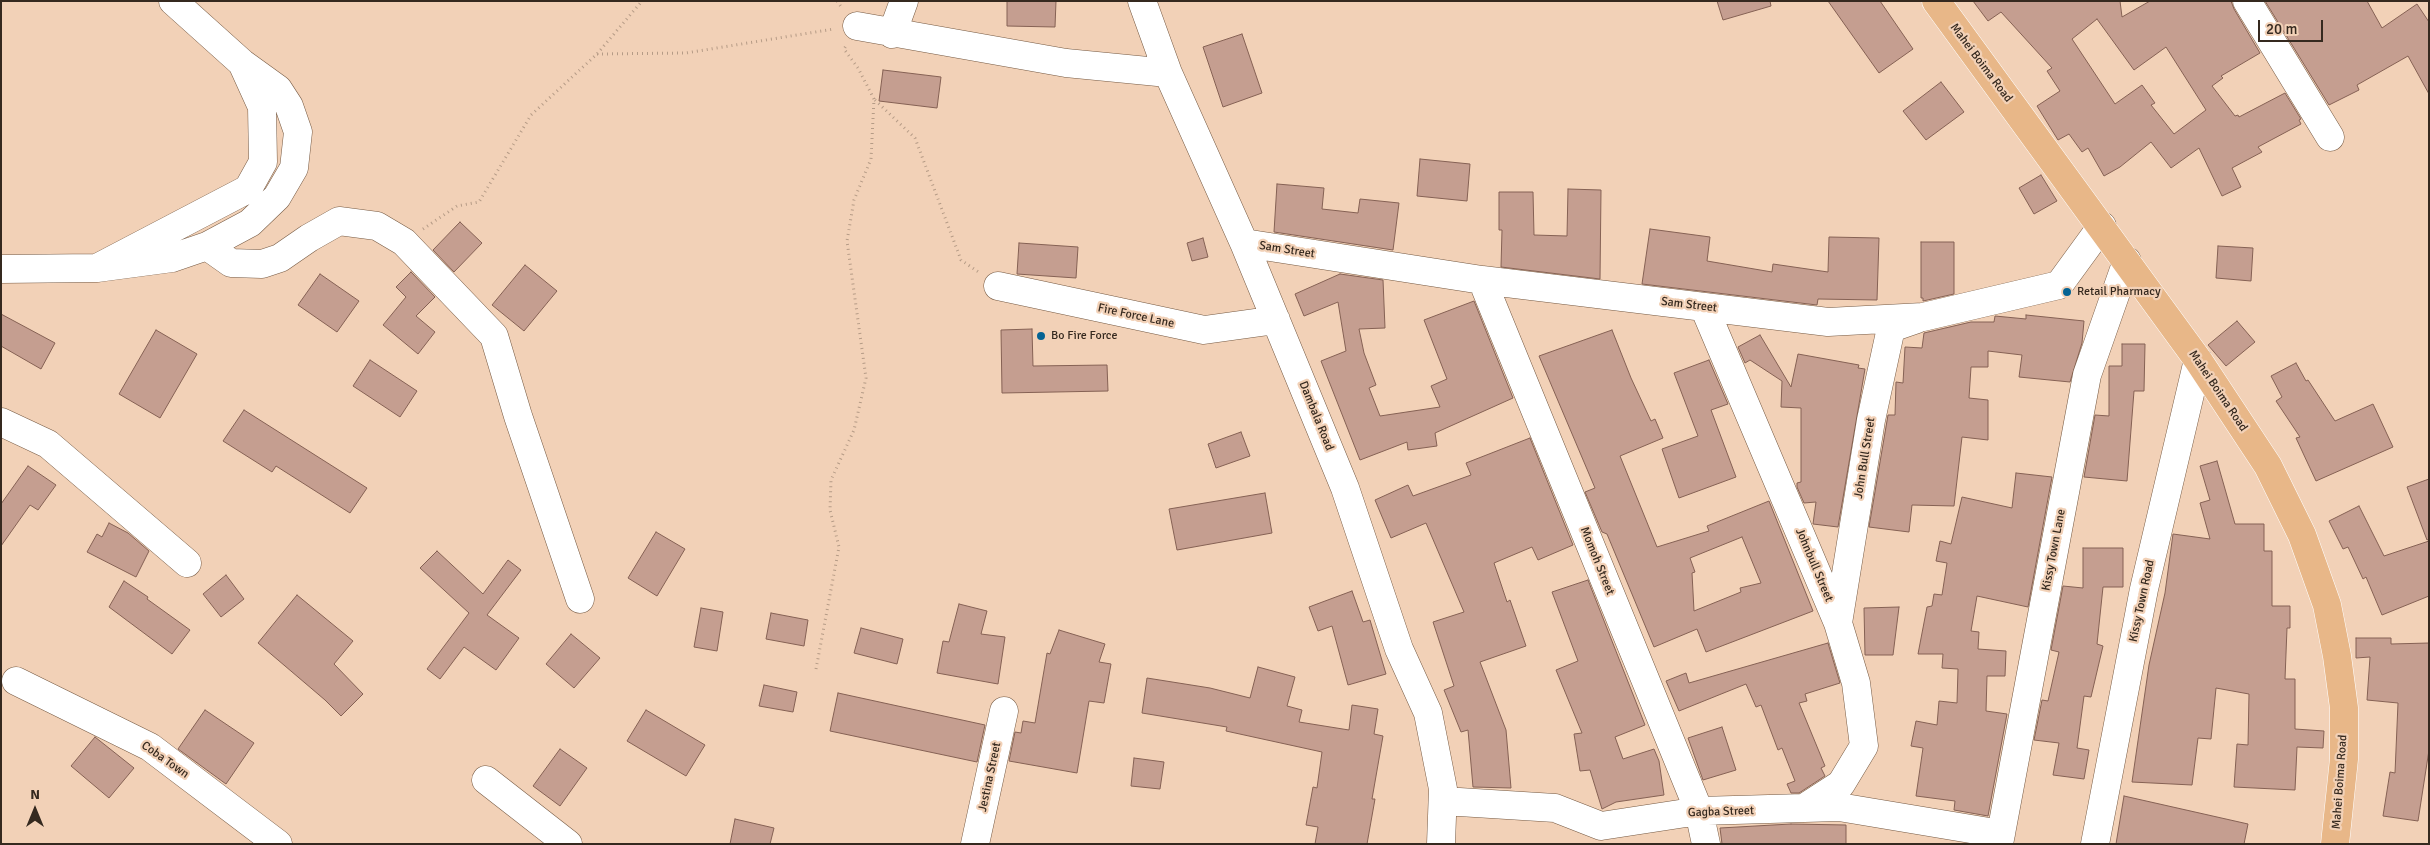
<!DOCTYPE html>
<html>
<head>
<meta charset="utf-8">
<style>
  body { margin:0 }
  #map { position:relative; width:2430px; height:845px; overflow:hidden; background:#f2d1b7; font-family:Signika,sans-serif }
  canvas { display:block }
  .frame { position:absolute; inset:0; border:2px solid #35291f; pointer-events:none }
  .north { position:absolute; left:10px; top:785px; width:50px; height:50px; -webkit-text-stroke:4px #f2d1b7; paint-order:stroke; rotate:0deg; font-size:14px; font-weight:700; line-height:20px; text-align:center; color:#35291f }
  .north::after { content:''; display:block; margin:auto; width:18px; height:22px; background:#35291f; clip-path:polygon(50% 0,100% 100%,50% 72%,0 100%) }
  .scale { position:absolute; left:2258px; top:20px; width:65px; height:22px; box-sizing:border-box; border:2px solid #35291f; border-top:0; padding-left:6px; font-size:15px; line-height:18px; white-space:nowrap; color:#35291f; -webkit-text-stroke:4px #f2d1b7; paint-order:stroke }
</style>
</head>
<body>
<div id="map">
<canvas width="2430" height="845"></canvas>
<div class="frame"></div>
<div class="north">N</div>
<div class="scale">20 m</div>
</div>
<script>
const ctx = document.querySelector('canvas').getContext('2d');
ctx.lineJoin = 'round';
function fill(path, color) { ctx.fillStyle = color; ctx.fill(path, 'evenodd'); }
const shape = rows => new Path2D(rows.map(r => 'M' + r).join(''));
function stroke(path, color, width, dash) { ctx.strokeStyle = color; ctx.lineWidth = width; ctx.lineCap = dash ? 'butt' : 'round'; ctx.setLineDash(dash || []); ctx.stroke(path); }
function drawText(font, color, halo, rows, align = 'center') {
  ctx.font = font + ' Signika,sans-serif'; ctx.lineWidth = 4.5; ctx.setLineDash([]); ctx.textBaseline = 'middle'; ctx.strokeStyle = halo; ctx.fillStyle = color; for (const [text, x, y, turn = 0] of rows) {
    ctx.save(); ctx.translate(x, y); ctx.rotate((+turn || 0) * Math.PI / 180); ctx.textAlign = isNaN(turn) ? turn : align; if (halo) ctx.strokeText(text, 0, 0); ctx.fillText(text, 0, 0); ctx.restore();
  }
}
const building = shape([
  [1007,1,1056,1,1055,27,1007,26,1007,1],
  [1717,1,1770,1,1771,6,1723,20,1717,1],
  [1828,1,1880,1,1913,49,1879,73,1828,1],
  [1973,1,2120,1,2122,17,2150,1,2231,1,2234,9,2260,53,2221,76,2223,78,2212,86,2235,116,2238,115,2239,117,2285,93,2301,119,2299,120,2301,124,2258,147,2262,152,2232,168,2241,187,2222,196,2199,148,2171,168,2151,142,2120,167,2104,176,2088,148,2082,152,2069,134,2058,140,2037,106,2060,91,2047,71,2052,68,2001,12,1988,21,1973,1],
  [2097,19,2134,70,2166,47,2206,110,2174,134,2151,105,2155,103,2142,85,2115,104,2072,39,2097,19],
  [2265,1,2367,1,2382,28,2417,4,2429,22,2429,94,2408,56,2357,85,2359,90,2329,105,2265,1],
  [1242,34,1262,93,1223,107,1203,47,1242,34],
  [883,70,941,77,937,108,879,101,883,70],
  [1941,82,1964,112,1926,140,1903,111,1941,82],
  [1420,159,1470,164,1467,201,1417,196,1420,159],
  [2041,175,2057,201,2034,214,2019,188,2041,175],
  [1277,184,1324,188,1322,209,1358,213,1360,199,1399,203,1393,250,1274,232,1277,184],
  [1568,189,1601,190,1600,279,1501,267,1502,230,1499,230,1499,192,1533,192,1534,235,1567,236,1568,189],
  [460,222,482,243,454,272,433,250,460,222],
  [1650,229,1710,237,1707,261,1772,272,1773,264,1828,272,1829,237,1879,238,1877,300,1818,299,1817,305,1642,284,1650,229],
  [1203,238,1208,257,1192,261,1187,243,1203,238],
  [1921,242,1954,242,1954,294,1923,301,1923,298,1921,298,1921,242],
  [1019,243,1078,247,1076,278,1017,274,1019,243],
  [2218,246,2253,248,2251,281,2216,278,2218,246],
  [525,265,557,291,524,331,492,305,525,265],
  [411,272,435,297,416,316,435,332,418,354,383,325,406,297,396,287,411,272],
  [320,274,359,301,337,332,298,305,320,274],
  [1340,274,1383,280,1385,328,1359,329,1364,353,1376,385,1369,388,1380,416,1440,407,1431,386,1447,379,1424,320,1474,301,1513,398,1435,433,1437,446,1408,450,1407,442,1360,460,1321,361,1346,351,1338,302,1304,316,1295,294,1340,274],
  [1,314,55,343,41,369,1,346,1,314],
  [2026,315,2084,321,2082,343,2070,382,2019,377,2022,355,1988,351,1988,367,1971,367,1969,398,1988,400,1988,440,1962,437,1954,506,1912,505,1909,532,1869,527,1888,415,1895,415,1896,382,1903,383,1905,347,1922,348,1924,333,1971,322,1994,322,1995,316,2026,319,2026,315],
  [2237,321,2255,342,2226,366,2208,345,2237,321],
  [1032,329,1033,366,1107,365,1108,391,1002,393,1001,330,1032,329],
  [156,330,197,354,160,418,119,394,156,330],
  [1612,330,1631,378,1651,421,1655,419,1663,438,1620,456,1657,547,1709,531,1707,526,1769,501,1813,611,1706,652,1697,629,1654,647,1607,534,1602,532,1585,492,1595,488,1539,356,1612,330],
  [1742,537,1761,583,1740,588,1741,592,1694,611,1692,573,1695,572,1690,558,1742,537],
  [1760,335,1791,387,1798,354,1859,365,1858,368,1865,369,1838,527,1813,524,1816,502,1804,503,1797,487,1797,483,1801,482,1801,408,1781,407,1782,381,1750,360,1745,363,1738,347,1760,335],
  [2122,344,2145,344,2144,391,2134,391,2127,481,2084,477,2095,415,2109,416,2109,366,2122,366,2122,344],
  [370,360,417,391,400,417,353,386,370,360],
  [1709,360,1728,404,1711,410,1736,477,1679,498,1662,449,1698,436,1674,373,1709,360],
  [2296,363,2306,381,2308,380,2335,421,2373,404,2393,447,2316,481,2296,438,2300,437,2276,401,2282,397,2271,376,2296,363],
  [244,410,367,488,350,513,276,466,272,472,223,441,244,410],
  [1241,432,1250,456,1216,468,1208,444,1241,432],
  [1530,438,1573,545,1538,560,1532,547,1494,563,1507,602,1510,600,1526,646,1480,662,1506,730,1511,788,1473,787,1468,730,1461,732,1444,690,1454,686,1433,622,1464,612,1426,523,1391,538,1375,500,1408,485,1413,496,1471,475,1466,463,1530,438],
  [2217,461,2235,524,2264,524,2264,551,2272,551,2272,606,2290,606,2290,628,2287,628,2285,679,2295,679,2295,729,2324,731,2323,748,2297,747,2295,790,2234,787,2237,744,2248,745,2249,694,2216,688,2211,739,2198,738,2192,785,2132,782,2149,665,2165,593,2173,534,2210,539,2200,503,2210,500,2200,466,2217,461],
  [28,466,56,485,38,510,30,505,1,546,1,504,28,466],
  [2016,473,2052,477,2028,607,1977,596,1971,631,1979,632,1978,649,2006,651,2005,676,1987,676,1986,711,2007,714,1988,816,1954,810,1955,801,1916,796,1923,748,1911,746,1916,721,1937,725,1939,701,1957,703,1958,669,1942,668,1943,654,1918,654,1927,607,1932,606,1934,594,1942,595,1947,563,1936,561,1940,541,1951,544,1962,497,2012,508,2016,473],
  [2429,479,2429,539,2427,540,2407,487,2429,479],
  [1265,493,1272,533,1177,550,1169,509,1265,493],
  [2359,506,2384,556,2429,541,2429,596,2382,615,2366,577,2363,579,2348,547,2343,549,2329,521,2359,506],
  [109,523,128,533,149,551,136,577,87,552,97,534,102,537,109,523],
  [656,532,685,549,657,596,628,578,656,532],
  [2083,548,2123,548,2123,587,2103,587,2097,644,2103,646,2091,697,2084,696,2077,748,2089,750,2084,779,2053,775,2059,743,2034,740,2042,700,2048,701,2059,652,2051,650,2063,586,2083,588,2083,548],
  [437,551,483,594,508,560,521,570,487,615,519,638,496,670,464,647,440,679,427,669,469,613,420,568,437,551],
  [226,575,244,599,221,617,203,594,226,575],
  [1588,580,1645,725,1615,737,1623,759,1654,749,1659,761,1664,795,1616,802,1602,809,1590,770,1580,771,1574,734,1582,733,1556,670,1578,661,1552,592,1588,580],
  [124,581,148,597,147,599,190,630,172,654,109,607,124,581],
  [1352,591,1363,622,1370,620,1386,674,1348,685,1332,626,1318,631,1309,607,1352,591],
  [297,595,353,641,334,664,363,694,341,716,325,700,258,643,297,595],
  [959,604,987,611,981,634,1005,637,998,684,937,673,943,641,949,642,959,604],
  [1899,607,1893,655,1865,655,1864,608,1899,607],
  [701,608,723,612,717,651,694,647,701,608],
  [771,613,808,620,804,646,766,639,771,613],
  [861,628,903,639,897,664,854,653,861,628],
  [1059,630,1105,644,1099,662,1111,664,1104,703,1089,701,1077,773,1009,761,1015,732,1021,733,1023,721,1035,723,1047,653,1050,654,1059,630],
  [571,634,600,658,574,688,546,664,571,634],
  [2356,638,2391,638,2391,644,2429,643,2429,750,2418,821,2383,816,2390,772,2395,773,2398,703,2367,700,2370,657,2356,658,2356,638],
  [1828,643,1840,683,1805,694,1807,701,1799,703,1825,766,1821,768,1825,776,1799,793,1791,793,1787,784,1795,781,1782,748,1778,750,1761,705,1756,707,1746,684,1679,711,1666,681,1686,673,1689,683,1828,643],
  [1258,667,1295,677,1287,706,1302,710,1299,722,1349,730,1352,705,1378,709,1374,734,1383,736,1372,799,1375,799,1367,844,1315,844,1318,827,1306,825,1313,787,1317,788,1322,752,1226,731,1227,727,1142,713,1147,678,1210,688,1250,698,1258,667],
  [764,685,797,692,793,712,759,706,764,685],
  [838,693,985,725,977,762,830,731,838,693],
  [205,710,254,743,226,784,178,749,205,710],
  [646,710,705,745,686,776,627,741,646,710],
  [1722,727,1736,770,1703,780,1688,738,1722,727],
  [95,737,134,768,109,798,71,766,95,737],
  [560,749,587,768,560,806,533,786,560,749],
  [1134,758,1164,762,1160,789,1131,786,1134,758],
  [2124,796,2248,824,2244,844,2116,844,2124,796],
  [735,819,774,828,770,844,730,844,735,819],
  [1791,824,1846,825,1846,844,1722,844,1720,828,1791,824]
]);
const path = shape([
  [837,1,842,8],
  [597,54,686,53,834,29],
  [875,100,915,138,961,260,980,273],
  [423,229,457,206,479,202,531,115,597,54,642,1],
  [816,669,839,547,830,510,831,480,854,430,866,378,847,241,854,200,871,159,874,99,858,68,844,49,846,46]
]);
const minor = shape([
  [173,1,242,63,278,89,289,106,298,132,294,168,277,197,250,223,207,246,172,258,97,268,248,189,263,162,262,107,242,63],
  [1142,1,1168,73,1244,243,1345,488,1399,649,1428,713,1443,789,1441,844],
  [2247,1,2330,137],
  [857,26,1066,63,1168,73],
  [892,34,904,1],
  [1244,243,1482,280,1828,322,1923,317,2059,285,2102,226],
  [207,246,231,263,262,264,280,258,309,238,339,221,377,226,404,242,494,336,518,416,580,599],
  [1,269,97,268],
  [1482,280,1699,811,1706,844],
  [998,286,1204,330,1276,320],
  [1704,307,1838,623,1856,683,1864,746,1841,784,1804,808],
  [1,422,48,444,187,563],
  [1838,623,1871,420,1891,328,1917,319],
  [16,681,150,747,278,844],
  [486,780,568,844],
  [1443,801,1555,808,1601,826,1699,811,1839,807,2001,834],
  [975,844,1004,711],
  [1999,844,2087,375,2127,261],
  [2095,844,2144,589,2198,360]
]);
const major = shape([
  [1936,1,2198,360,2268,466,2302,535,2327,605,2337,656,2344,708,2344,759,2335,844]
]);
const markers = [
  [2067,292,5,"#056393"],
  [1041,336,5,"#056393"]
];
const streetNames = [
  ["Mahei Boima Road",1981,63,53],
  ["Sam Street",1287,250,9],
  ["Sam Street",1689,305,7],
  ["Fire Force Lane",1136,316,12],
  ["Mahei Boima Road",2218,391,56],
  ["Dambala Road",1316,416,68],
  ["John Bull Street",1865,458,-81],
  ["Kissy Town Lane",2054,550,-79],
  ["Momoh Street",1597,561,68],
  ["Johnbull Street",1814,565,67],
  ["Kissy Town Road",2142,601,-78],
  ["Coba Town",165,760,35],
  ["Jestina Street",990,777,-78],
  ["Mahei Boima Road",2340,782,-86],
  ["Gagba Street",1721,812,-2]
];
const poiNames = [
  ["Retail Pharmacy",2077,292],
  ["Bo Fire Force",1051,336]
];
fill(building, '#c59e90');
stroke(building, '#856154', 1);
stroke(minor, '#765a43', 29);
stroke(major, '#fff', 29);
stroke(path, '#b59b86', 3, [1, 4]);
stroke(minor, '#fff', 28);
stroke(major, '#e8b788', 28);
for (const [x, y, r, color] of markers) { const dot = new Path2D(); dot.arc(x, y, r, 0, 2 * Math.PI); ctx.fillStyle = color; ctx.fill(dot); stroke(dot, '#f2d1b7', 2); }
drawText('12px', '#35291f', '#f2d1b7', streetNames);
drawText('12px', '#35291f', '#f2d1b7', poiNames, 'left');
</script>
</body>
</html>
